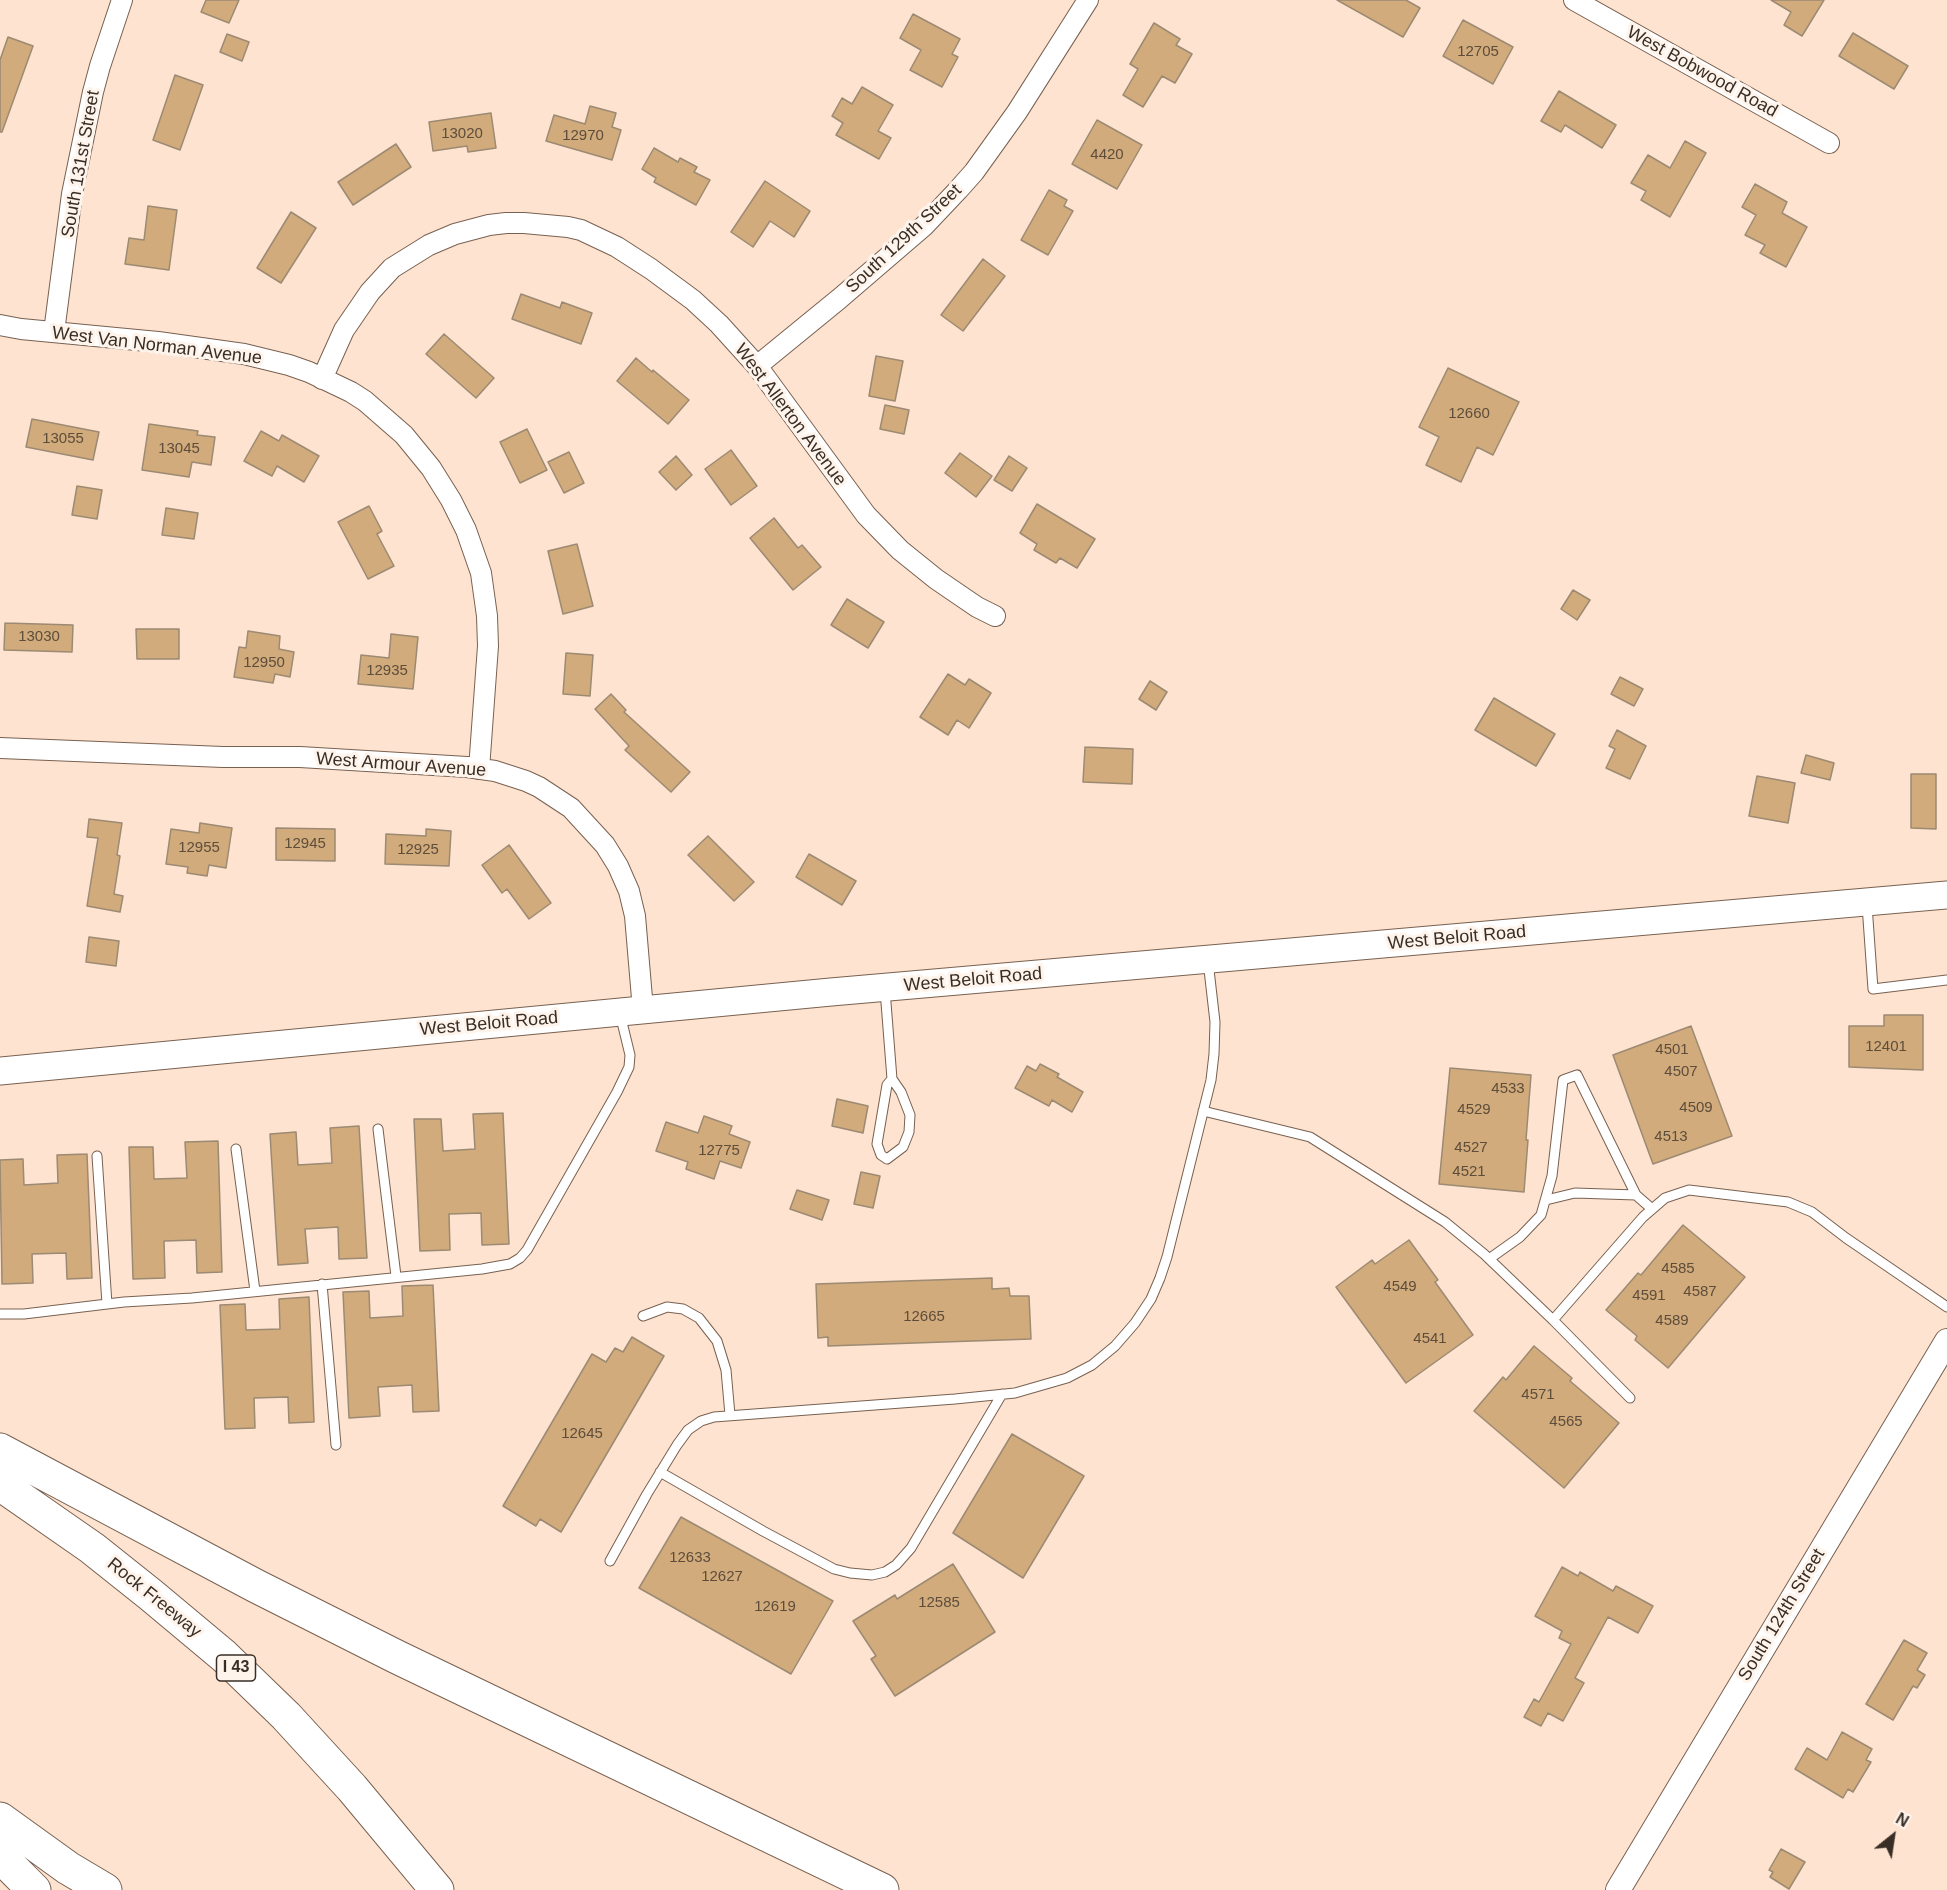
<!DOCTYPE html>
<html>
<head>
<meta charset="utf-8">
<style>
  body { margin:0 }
  #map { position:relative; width:1947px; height:1890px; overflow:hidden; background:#fee3d0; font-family:Arial,sans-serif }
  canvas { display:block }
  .north { position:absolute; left:1863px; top:1806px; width:60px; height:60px; -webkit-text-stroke:4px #fff4ec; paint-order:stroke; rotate:30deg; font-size:16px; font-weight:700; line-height:24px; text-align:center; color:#382e26 }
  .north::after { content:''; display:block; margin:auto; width:21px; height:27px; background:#382e26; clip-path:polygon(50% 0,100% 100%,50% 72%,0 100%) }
</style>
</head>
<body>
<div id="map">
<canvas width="1947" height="1890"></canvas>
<div class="north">N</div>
</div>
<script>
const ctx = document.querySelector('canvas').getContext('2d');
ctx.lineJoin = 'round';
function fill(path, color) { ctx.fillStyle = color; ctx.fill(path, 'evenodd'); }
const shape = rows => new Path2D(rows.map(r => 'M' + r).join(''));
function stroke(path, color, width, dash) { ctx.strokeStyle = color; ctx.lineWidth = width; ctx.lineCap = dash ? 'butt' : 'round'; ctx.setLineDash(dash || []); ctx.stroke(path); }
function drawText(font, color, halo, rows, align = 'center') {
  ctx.font = font + ' Arial,sans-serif'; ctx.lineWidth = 6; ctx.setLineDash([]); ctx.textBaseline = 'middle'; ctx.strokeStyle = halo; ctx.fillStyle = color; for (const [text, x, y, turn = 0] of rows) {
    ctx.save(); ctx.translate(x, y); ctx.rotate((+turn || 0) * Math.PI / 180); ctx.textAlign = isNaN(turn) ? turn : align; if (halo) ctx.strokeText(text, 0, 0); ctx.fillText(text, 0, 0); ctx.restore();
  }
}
const building = shape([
  [206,0,239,0,229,23,201,12,206,0],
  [1337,0,1406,0,1420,8,1403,37,1337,0],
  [1771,0,1824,0,1802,36,1784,25,1791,12,1771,0],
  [913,14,960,39,952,54,958,57,942,87,910,70,921,50,900,38,913,14],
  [1463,20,1513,47,1493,84,1443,56,1463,20],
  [1154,23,1180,39,1176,45,1192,54,1175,83,1162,76,1143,107,1123,95,1138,69,1130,64,1154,23],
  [1853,33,1908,66,1894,89,1839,56,1853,33],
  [227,34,249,42,242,61,220,52,227,34],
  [8,37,33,46,2,132,0,132,0,60,8,37],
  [175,75,203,85,180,150,153,140,175,75],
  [862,87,893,105,878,131,891,138,879,159,836,135,843,123,832,116,842,98,852,104,862,87],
  [1559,91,1616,125,1602,148,1565,125,1561,132,1541,121,1559,91],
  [590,106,616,113,612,127,621,130,612,160,546,141,554,115,585,124,590,106],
  [491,113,496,148,468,152,467,146,433,151,429,122,491,113],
  [1097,120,1142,145,1117,189,1072,164,1097,120],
  [1685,141,1706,153,1670,217,1641,200,1646,191,1631,183,1648,155,1670,168,1685,141],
  [396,144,411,167,353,205,338,182,396,144],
  [654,148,678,162,680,158,697,167,694,172,710,180,696,205,654,182,656,178,642,169,654,148],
  [765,181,810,211,794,237,770,221,753,247,731,232,765,181],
  [1755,184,1787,202,1782,213,1807,227,1786,267,1760,253,1765,245,1745,235,1756,215,1742,207,1755,184],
  [1049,190,1067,200,1064,206,1073,211,1048,255,1021,240,1049,190],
  [148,206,177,210,169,270,125,264,129,238,144,240,148,206],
  [291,212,316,228,281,283,257,268,291,212],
  [983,259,1005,276,963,331,941,315,983,259],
  [521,294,560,308,562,302,592,313,581,344,512,319,521,294],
  [444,334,494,378,476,398,426,354,444,334],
  [876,356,903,361,895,401,869,396,876,356],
  [636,358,652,372,653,370,689,400,668,424,617,381,636,358],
  [1448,368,1519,402,1493,455,1477,447,1461,482,1426,465,1439,437,1419,427,1448,368],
  [885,405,909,410,904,434,880,429,885,405],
  [32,419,99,432,93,460,26,447,32,419],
  [149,424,198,431,197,435,215,437,211,465,192,462,189,477,142,470,149,424],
  [527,429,547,470,520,483,500,442,527,429],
  [261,431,279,441,282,435,319,456,304,482,277,466,272,476,244,461,261,431],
  [731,450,757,486,731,505,705,469,731,450],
  [569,452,584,483,564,493,548,462,569,452],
  [960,453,992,476,976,497,945,473,960,453],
  [676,456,692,475,676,490,659,472,676,456],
  [1009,456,1027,468,1012,491,994,480,1009,456],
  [77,486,102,490,97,519,72,515,77,486],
  [1037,504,1095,539,1077,568,1060,558,1056,563,1034,550,1037,544,1020,533,1037,504],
  [369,506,382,531,377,534,394,566,368,579,338,522,369,506],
  [166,508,198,513,194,539,162,535,166,508],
  [774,518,798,548,802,545,821,567,793,590,750,538,774,518],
  [577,544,593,606,563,614,548,551,577,544],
  [1573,590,1590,600,1577,620,1561,609,1573,590],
  [847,599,884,622,868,648,831,625,847,599],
  [5,623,73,625,72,652,4,650,5,623],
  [136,629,179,629,179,659,137,659,136,629],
  [248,631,280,636,279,649,294,652,290,677,275,674,273,683,234,677,239,647,246,648,248,631],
  [391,634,418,637,413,689,358,684,361,655,389,658,391,634],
  [566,653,593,655,590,696,563,694,566,653],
  [948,674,965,685,969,679,991,693,969,728,957,720,948,735,920,717,948,674],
  [1620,677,1643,689,1634,706,1611,694,1620,677],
  [1150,681,1167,692,1156,710,1139,699,1150,681],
  [611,694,626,710,624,712,690,772,671,792,625,750,629,746,595,709,611,694],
  [1494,698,1555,734,1536,766,1475,730,1494,698],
  [1617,730,1646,746,1630,779,1606,768,1615,749,1609,746,1617,730],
  [1085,747,1133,749,1132,784,1083,782,1085,747],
  [1806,755,1834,763,1830,780,1801,773,1806,755],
  [1911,774,1936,774,1936,829,1911,828,1911,774],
  [1757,776,1795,783,1788,823,1749,816,1757,776],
  [89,819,122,823,117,855,120,856,114,894,123,896,120,912,87,906,98,838,87,837,89,819],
  [200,823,232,828,226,868,209,865,207,876,187,873,188,867,166,864,171,829,199,833,200,823],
  [276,828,335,829,335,861,276,860,276,828],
  [426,829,451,831,449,866,385,864,386,834,426,836,426,829],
  [708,836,754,882,734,901,688,855,708,836],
  [509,845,551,903,529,919,507,889,502,893,482,865,509,845],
  [809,854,856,881,842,905,796,877,809,854],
  [89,937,119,941,116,966,86,962,89,937],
  [1884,1015,1923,1015,1923,1070,1849,1067,1849,1026,1884,1026,1884,1015],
  [1691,1026,1732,1136,1653,1164,1613,1055,1691,1026],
  [1040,1064,1059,1074,1057,1077,1083,1092,1072,1112,1052,1100,1049,1106,1015,1088,1027,1066,1036,1071,1040,1064],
  [1450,1068,1531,1075,1526,1140,1528,1140,1524,1192,1439,1184,1450,1068],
  [837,1099,868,1106,863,1133,832,1126,837,1099],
  [503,1113,509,1244,482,1245,481,1213,449,1214,450,1250,420,1251,414,1119,441,1119,443,1151,475,1149,473,1114,503,1113],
  [704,1116,732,1126,729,1134,750,1142,741,1168,720,1161,714,1179,686,1169,688,1162,656,1151,666,1122,698,1133,704,1116],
  [359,1126,367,1258,339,1259,338,1227,305,1229,308,1263,278,1265,270,1134,296,1132,298,1165,332,1163,330,1128,359,1126],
  [218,1141,222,1272,197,1273,196,1240,164,1241,165,1278,133,1279,129,1147,153,1147,154,1179,187,1178,185,1142,218,1141],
  [87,1154,92,1278,67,1279,66,1253,32,1254,33,1283,2,1284,0,1160,23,1159,24,1185,58,1183,57,1155,87,1154],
  [861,1172,880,1176,873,1208,854,1204,861,1172],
  [797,1190,829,1200,822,1220,790,1209,797,1190],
  [1683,1225,1745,1277,1668,1368,1635,1340,1637,1336,1606,1310,1638,1273,1641,1275,1683,1225],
  [1409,1240,1438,1280,1435,1282,1473,1335,1406,1383,1336,1287,1372,1260,1375,1264,1409,1240],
  [992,1278,992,1289,1009,1288,1010,1296,1029,1296,1031,1339,828,1346,828,1337,818,1338,816,1284,992,1278],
  [433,1285,439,1411,413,1412,412,1385,378,1387,380,1416,349,1418,343,1292,369,1291,370,1318,403,1316,402,1286,433,1285],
  [309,1297,314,1422,289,1423,288,1397,254,1398,255,1428,225,1429,220,1305,245,1304,246,1330,280,1329,279,1299,309,1297],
  [632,1337,664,1356,561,1532,540,1519,536,1526,503,1506,592,1354,606,1362,615,1348,623,1352,632,1337],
  [1534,1346,1572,1378,1570,1381,1619,1423,1564,1488,1474,1411,1503,1377,1506,1380,1534,1346],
  [1012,1434,1084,1476,1023,1578,953,1533,1012,1434],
  [681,1517,833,1601,791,1674,639,1588,681,1517],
  [953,1564,995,1632,895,1696,871,1659,876,1656,853,1621,895,1595,897,1599,953,1564],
  [1562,1567,1578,1576,1580,1572,1613,1591,1616,1586,1653,1606,1638,1633,1608,1617,1575,1678,1584,1683,1563,1721,1548,1713,1541,1726,1524,1717,1534,1699,1539,1702,1571,1644,1559,1638,1562,1631,1535,1616,1562,1567],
  [1904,1640,1927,1653,1917,1670,1925,1675,1917,1688,1913,1686,1893,1720,1866,1704,1904,1640],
  [1842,1732,1872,1749,1866,1760,1871,1762,1853,1792,1848,1789,1843,1798,1795,1769,1807,1748,1827,1760,1842,1732],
  [1781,1849,1805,1862,1789,1889,1770,1877,1773,1872,1769,1870,1781,1849]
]);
const service = shape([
  [1867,905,1873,989,1947,980],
  [885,990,892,1079,901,1092,910,1115,909,1132,903,1147,887,1159,881,1155,877,1144,887,1085,892,1079],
  [1203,1111,1310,1137,1445,1222,1484,1254,1553,1320,1630,1398],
  [378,1129,396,1276],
  [236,1149,255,1291],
  [97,1156,107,1304],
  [1546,1200,1575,1193,1636,1195],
  [1489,1259,1520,1237,1541,1215,1552,1176,1563,1080,1577,1075,1636,1195,1652,1209],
  [322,1284,336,1445],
  [0,1314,24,1314,124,1302,192,1298,482,1269,510,1264,520,1258,527,1250,617,1092,629,1067,630,1055,620,1014],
  [643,1316,667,1307,683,1309,699,1318,717,1341,726,1370,730,1415],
  [1553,1320,1643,1217,1665,1198,1689,1190,1788,1202,1812,1212,1846,1238,1947,1307],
  [660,1472,763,1531,834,1569,850,1573,872,1575,885,1572,896,1565,911,1548,1002,1394],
  [610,1561,647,1494,677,1445,688,1430,701,1421,714,1417,955,1399,1015,1393,1067,1378,1092,1365,1115,1346,1135,1323,1151,1299,1160,1278,1167,1257,1211,1080,1214,1054,1215,1022,1208,961]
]);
const minor = shape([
  [1574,0,1829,143],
  [0,325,21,329,158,342,244,354,289,365,309,372,351,392,365,401,404,435,431,468,451,500,466,530,481,573,487,616,488,646,479,769],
  [54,332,72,194,93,92,100,66,122,0],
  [757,366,839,299,924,226,958,190,974,172,1017,112,1088,0],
  [322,379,344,330,370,292,392,268,429,245,455,234,489,225,506,223,524,223,568,227,581,230,617,247,651,269,693,300,719,324,757,366,866,515,900,550,936,579,977,607,995,616],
  [0,748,223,757,300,757,467,767,495,771,526,781,539,787,571,808,605,845,618,866,629,891,635,916,643,1010]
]);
const tertiary = shape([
  [1618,1890,1947,1341]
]);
const secondary = shape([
  [0,1071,831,992,1947,895]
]);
const motorway = shape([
  [0,1450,256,1586,397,1657,882,1890],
  [0,1484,92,1548,151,1595,224,1656,286,1716,352,1788,437,1890],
  [0,1819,68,1868,105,1890],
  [0,1856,34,1890]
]);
const numberNames = [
  ["12705",1478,52],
  ["13020",462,134],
  ["12970",583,136],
  ["4420",1107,155],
  ["12660",1469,414],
  ["13055",63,439],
  ["13045",179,449],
  ["13030",39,637],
  ["12950",264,663],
  ["12935",387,671],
  ["12945",305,844],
  ["12955",199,848],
  ["12925",418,850],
  ["12401",1886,1047],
  ["4501",1672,1050],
  ["4507",1681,1072],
  ["4533",1508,1089],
  ["4509",1696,1108],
  ["4529",1474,1110],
  ["4513",1671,1137],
  ["4527",1471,1148],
  ["12775",719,1151],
  ["4521",1469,1172],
  ["4585",1678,1269],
  ["4549",1400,1287],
  ["4587",1700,1292],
  ["4591",1649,1296],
  ["12665",924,1317],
  ["4589",1672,1321],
  ["4541",1430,1339],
  ["4571",1538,1395],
  ["4565",1566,1422],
  ["12645",582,1434],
  ["12633",690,1558],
  ["12627",722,1577],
  ["12585",939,1603],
  ["12619",775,1607]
];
const shields = [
  [236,1668,39]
];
const shieldNames = [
  ["I 43",236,1668]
];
const streetNames = [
  ["West Bobwood Road",1702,72,29],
  ["South 131st Street",81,164,-80],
  ["South 129th Street",904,239,-43],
  ["West Van Norman Avenue",157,346,7],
  ["West Allerton Avenue",790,415,53],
  ["West Armour Avenue",401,765,4],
  ["West Beloit Road",1457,938,-5],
  ["West Beloit Road",973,980,-5],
  ["West Beloit Road",489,1024,-5],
  ["Rock Freeway",154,1598,39],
  ["South 124th Street",1782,1615,-59]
];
fill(building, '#d1ab7b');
stroke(building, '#9c8a73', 1.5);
stroke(service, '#786151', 11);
stroke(minor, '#786151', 22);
stroke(tertiary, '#786151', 26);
stroke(secondary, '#786151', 29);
stroke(motorway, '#786151', 35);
stroke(service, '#fff', 9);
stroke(minor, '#fff', 20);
stroke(tertiary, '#fff', 24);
stroke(secondary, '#fff', 27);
stroke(motorway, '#fff', 33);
drawText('15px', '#5e4d3b', null, numberNames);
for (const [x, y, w] of shields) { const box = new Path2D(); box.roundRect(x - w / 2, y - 13, w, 26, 4.5); ctx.fillStyle = '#fff4ec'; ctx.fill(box); stroke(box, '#382e26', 1.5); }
drawText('bold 16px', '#382e26', null, shieldNames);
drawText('18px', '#382e26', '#fff4ec', streetNames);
</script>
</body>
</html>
